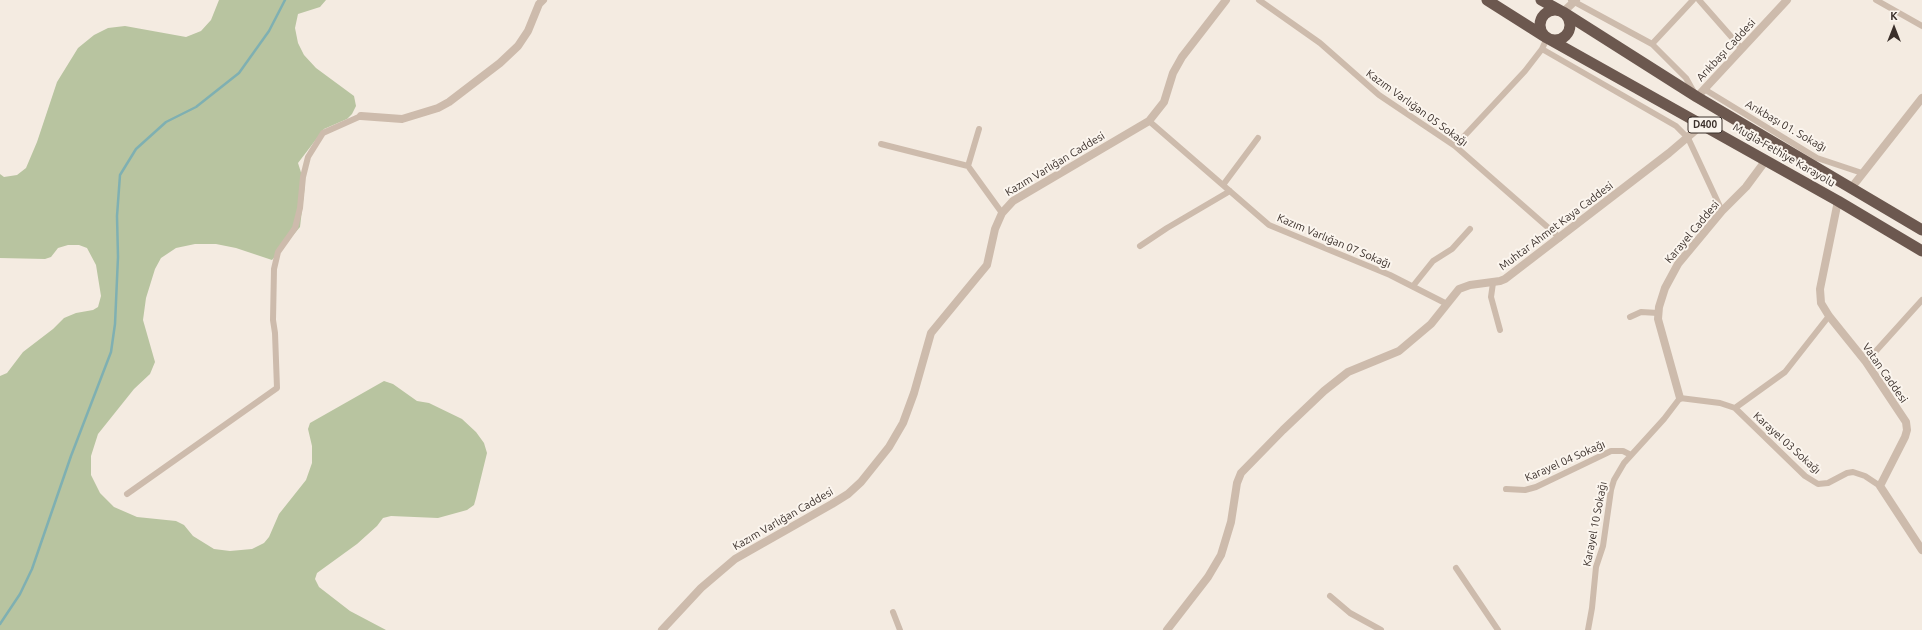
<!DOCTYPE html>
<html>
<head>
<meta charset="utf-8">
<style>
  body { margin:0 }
  #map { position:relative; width:1922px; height:630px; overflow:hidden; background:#f4ebe1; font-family:Ubuntu,sans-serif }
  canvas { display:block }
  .north { position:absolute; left:1874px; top:8px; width:40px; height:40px; -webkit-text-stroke:3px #fbf5ee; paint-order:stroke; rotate:0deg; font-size:11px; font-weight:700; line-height:16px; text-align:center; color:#3b302b }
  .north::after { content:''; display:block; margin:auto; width:14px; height:18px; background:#3b302b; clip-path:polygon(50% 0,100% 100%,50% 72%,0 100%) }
</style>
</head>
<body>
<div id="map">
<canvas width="1922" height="630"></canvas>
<div class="north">K</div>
</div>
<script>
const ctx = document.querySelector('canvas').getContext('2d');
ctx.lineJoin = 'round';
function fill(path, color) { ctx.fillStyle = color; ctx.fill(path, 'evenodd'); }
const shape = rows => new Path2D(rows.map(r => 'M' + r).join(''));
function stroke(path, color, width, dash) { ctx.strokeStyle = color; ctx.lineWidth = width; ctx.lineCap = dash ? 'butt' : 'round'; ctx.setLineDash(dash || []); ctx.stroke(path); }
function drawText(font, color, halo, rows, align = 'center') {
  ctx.font = font + ' Ubuntu,sans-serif'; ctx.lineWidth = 4; ctx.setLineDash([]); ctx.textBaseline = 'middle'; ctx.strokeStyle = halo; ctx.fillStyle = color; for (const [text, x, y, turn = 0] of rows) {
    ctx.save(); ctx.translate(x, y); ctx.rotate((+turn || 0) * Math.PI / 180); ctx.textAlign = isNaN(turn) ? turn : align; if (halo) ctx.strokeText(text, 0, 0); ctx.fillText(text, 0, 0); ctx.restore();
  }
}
const green = shape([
  [219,0,326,0,320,7,298,14,295,28,298,43,304,55,316,68,354,96,356,106,352,114,347,119,324,129,298,163,305,185,300,227,272,260,236,248,216,244,195,244,176,248,161,258,155,269,146,298,143,320,155,362,150,374,134,389,98,434,91,456,91,475,100,493,114,507,137,517,176,521,184,525,193,536,214,549,230,551,252,549,264,543,269,537,279,514,306,480,312,463,312,446,308,429,310,423,384,381,393,384,417,401,429,403,462,419,476,432,484,443,487,453,476,498,474,505,467,510,438,518,391,516,383,518,377,526,357,544,317,573,315,579,319,587,350,611,386,630,0,630,0,376,7,373,23,352,53,329,64,318,76,313,93,310,98,307,101,296,96,265,87,248,79,245,68,245,58,248,51,257,45,259,0,258,0,174,4,177,17,175,26,168,37,142,57,82,78,48,94,35,108,28,125,26,186,37,201,31,211,20]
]);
const stream = shape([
  [0,624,20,594,32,569,71,456,111,352,115,324,118,257,117,216,120,175,136,149,166,122,196,107,239,73,269,31,285,0]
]);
const minor = shape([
  [1259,0,1320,43,1379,95,1455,146,1560,238],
  [1571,0,1652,44,1686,78,1695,94],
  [1699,0,1742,49],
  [1876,0,1922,26],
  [1652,44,1693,0],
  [1542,49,1676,126,1688,138,1722,211],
  [1704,89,1817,158,1862,173],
  [1149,121,1269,225,1390,275,1447,304],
  [881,144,968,166,1002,213],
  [1455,146,1525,71,1542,49,1547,38],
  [968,166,979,129],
  [1223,185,1258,138],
  [1140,246,1167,228,1230,191],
  [1493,283,1491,297,1500,330],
  [1413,286,1433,261,1452,249,1470,229],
  [1630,317,1641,312,1658,313],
  [1866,362,1922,300],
  [1735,408,1785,372,1829,316],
  [1506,489,1525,490,1536,487,1611,451,1623,451,1631,455],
  [127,494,277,388,275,333,273,320,274,269,278,252,295,228,300,208,303,177,308,157,323,133,361,116],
  [1456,568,1498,630],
  [1330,596,1350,613,1381,630],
  [893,612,900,630],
  [1588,630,1592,608,1596,567,1603,546,1611,490,1614,480,1624,463,1664,419,1680,398,1720,403,1735,408,1805,476,1818,484,1828,483,1847,473,1853,472,1865,476,1880,486]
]);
const tertiary = shape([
  [1563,12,1576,0],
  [1697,97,1787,0],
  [361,116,402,119,438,108,449,102,500,63,518,46,528,31,539,4,543,0],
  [1852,187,1922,98],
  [1838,201,1820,289,1821,303,1829,316,1866,362,1906,422,1907,430,1905,437,1880,486,1922,550],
  [1680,398,1658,319,1659,307,1665,288,1678,264,1722,211,1746,187,1766,160],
  [662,630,701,588,735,559,832,504,848,494,861,482,889,447,903,423,914,393,931,333,987,265,995,229,1002,213,1013,201,1149,121,1164,102,1173,73,1182,57,1226,0],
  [1167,630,1208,577,1221,555,1231,522,1237,483,1241,473,1283,430,1324,391,1348,372,1399,351,1431,324,1459,289,1470,285,1500,281,1505,279,1669,153,1703,124]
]);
const trunk = shape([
  [1487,0,1547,38,1838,201,1922,251],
  [1541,0,1563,12,1697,97,1922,230],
  '1540 25a15 15 0 1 1 30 0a15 15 0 1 1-30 0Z'
]);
const shields = [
  [1705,125,34]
];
const shieldNames = [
  ["D400",1705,125]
];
const streetNames = [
  ["Arıkbaşı Caddesi",1726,50,-47],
  ["Kazım Varlığan 05 Sokağı",1417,108,36],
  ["Arıkbaşı 01. Sokağı",1786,126,30],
  ["Muğla-Fethiye Karayolu",1784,155,30],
  ["Kazım Varlığan Caddesi",1055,164,-31],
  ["Muhtar Ahmet Kaya Caddesi",1556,226,-37],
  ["Karayel Caddesi",1692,232,-50],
  ["Kazım Varlığan 07 Sokağı",1334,241,23],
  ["Vatan Caddesi",1885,373,55],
  ["Karayel 03 Sokağı",1787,443,42],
  ["Karayel 04 Sokağı",1565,461,-24],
  ["Kazım Varlığan Caddesi",783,519,-30],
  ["Karayel 10 Sokağı",1595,524,-79]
];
fill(green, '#b8c4a0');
stroke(stream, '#7fb0b2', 2.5);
stroke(minor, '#cdbbac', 6);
stroke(tertiary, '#cdbbac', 8);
stroke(trunk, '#6c584f', 11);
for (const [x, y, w] of shields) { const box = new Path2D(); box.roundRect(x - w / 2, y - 8, w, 16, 3); ctx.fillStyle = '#fbf5ee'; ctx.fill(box); stroke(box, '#3b302b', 1); }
drawText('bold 10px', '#3b302b', null, shieldNames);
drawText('11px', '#3b302b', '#fbf5ee', streetNames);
</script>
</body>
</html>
